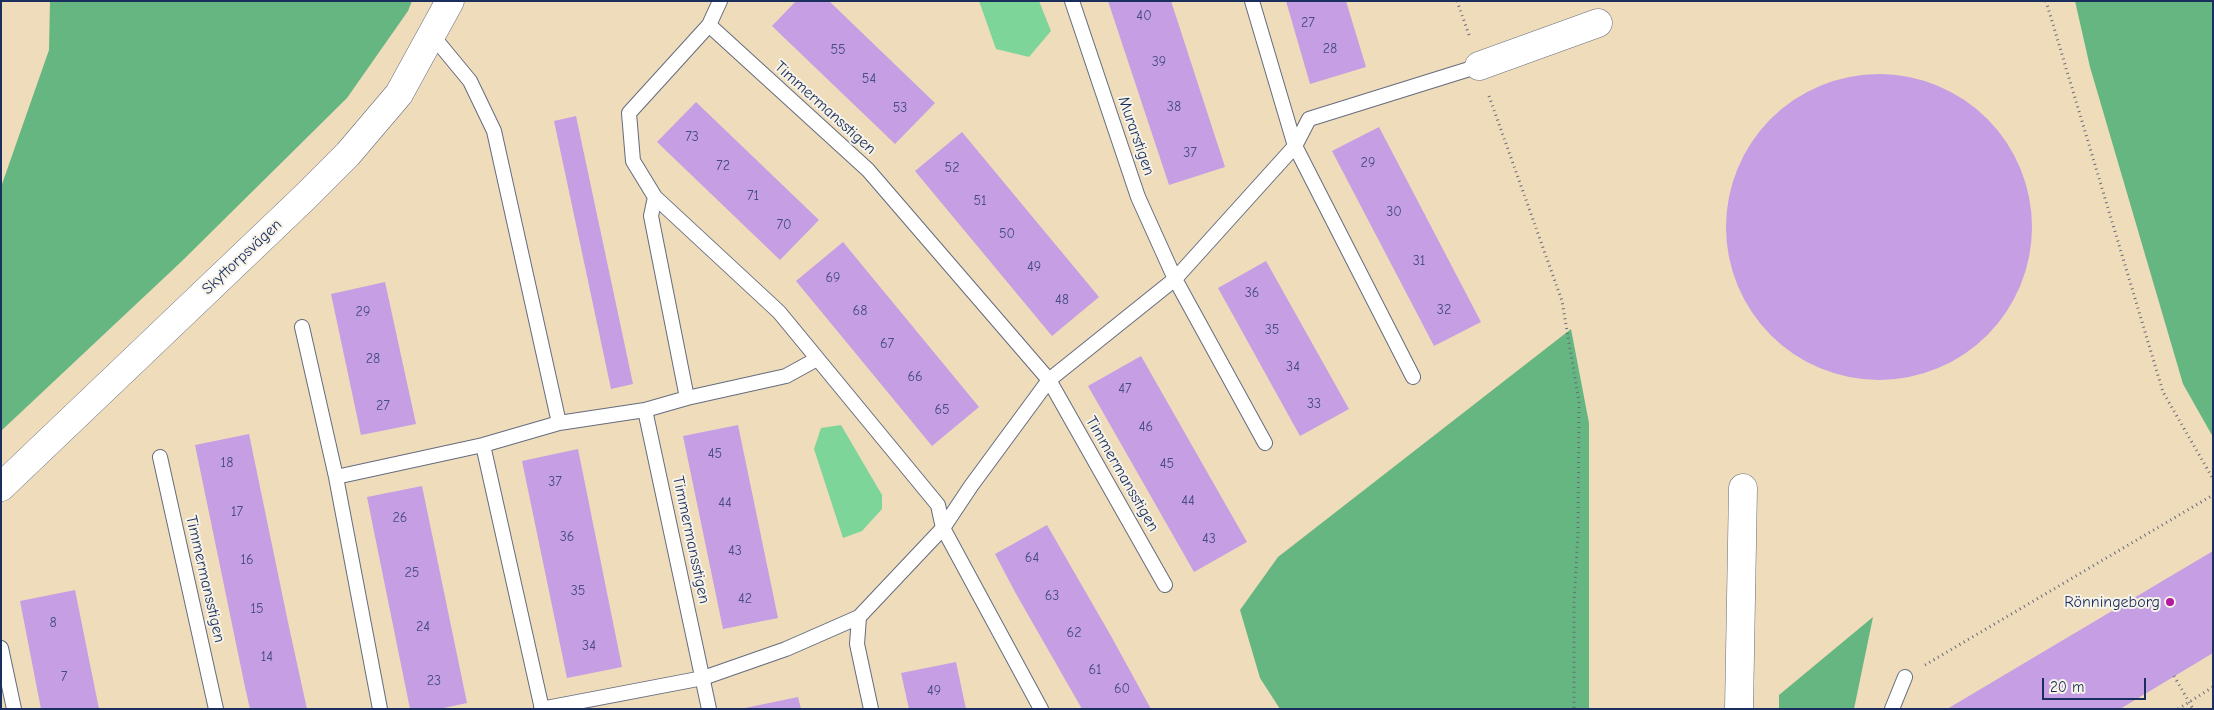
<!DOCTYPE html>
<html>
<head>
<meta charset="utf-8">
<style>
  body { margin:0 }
  #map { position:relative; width:2214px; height:710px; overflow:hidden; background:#efdcba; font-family:"Comic Neue",sans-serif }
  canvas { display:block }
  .frame { position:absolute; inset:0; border:2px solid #1b2f5e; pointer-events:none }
  .scale { position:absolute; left:2042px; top:678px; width:104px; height:22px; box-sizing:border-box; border:2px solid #1b2f5e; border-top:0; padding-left:6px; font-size:15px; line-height:18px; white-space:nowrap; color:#1b2f5e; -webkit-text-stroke:4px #f7f3e8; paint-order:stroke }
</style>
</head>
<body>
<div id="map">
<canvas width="2214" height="710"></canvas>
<div class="frame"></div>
<div class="scale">20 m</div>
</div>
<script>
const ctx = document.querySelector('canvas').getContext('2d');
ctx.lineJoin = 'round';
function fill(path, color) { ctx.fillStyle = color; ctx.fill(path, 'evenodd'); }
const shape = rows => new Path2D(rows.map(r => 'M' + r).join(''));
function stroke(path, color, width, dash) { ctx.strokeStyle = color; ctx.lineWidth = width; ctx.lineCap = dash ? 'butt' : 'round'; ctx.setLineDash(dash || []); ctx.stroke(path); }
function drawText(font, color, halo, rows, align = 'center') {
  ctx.font = font + ' "Comic Neue",sans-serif'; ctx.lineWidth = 4; ctx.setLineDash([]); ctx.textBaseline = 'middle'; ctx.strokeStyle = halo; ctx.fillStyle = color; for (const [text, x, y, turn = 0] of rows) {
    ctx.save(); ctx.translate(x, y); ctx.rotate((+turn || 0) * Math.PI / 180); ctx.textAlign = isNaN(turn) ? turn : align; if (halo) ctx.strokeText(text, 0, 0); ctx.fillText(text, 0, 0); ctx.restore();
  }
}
const green = shape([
  [979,1,1039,1,1051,31,1029,57,996,49],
  [841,425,882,495,882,509,862,531,843,538,814,449,821,428]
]);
const forest = shape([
  [50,1,412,1,408,11,347,98,181,262,1,431,1,187,49,50],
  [2075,1,2213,1,2213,437,2183,384,2090,67],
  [1571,329,1589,423,1589,709,1280,709,1260,678,1240,610,1278,557],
  [1873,617,1854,709,1779,709,1779,695]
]);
const building = shape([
  [796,1,829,1,935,103,895,144,772,26],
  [1108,1,1171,1,1225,167,1169,185],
  [1286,1,1346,1,1366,67,1310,84],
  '1726 227a153 153 0 1 1 306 0a153 153 0 1 1-306 0Z',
  [696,102,819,220,780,260,657,142],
  [576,116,633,384,611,389,554,121],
  [1379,127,1481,322,1434,346,1332,151],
  [962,132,1099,297,1052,336,915,171],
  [843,242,979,407,932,446,796,281],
  [1266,261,1349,409,1300,436,1218,288],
  [385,282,416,424,361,435,331,294],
  [1141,356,1247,542,1194,572,1088,386],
  [738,425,778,618,723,629,683,436],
  [249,434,289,627,307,709,250,709,245,687,195,445],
  [578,449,622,667,567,678,522,461],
  [422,486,467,703,439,709,410,709,367,497],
  [1047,525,1111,636,1151,709,1082,709,1015,592,995,554],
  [2213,551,2213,653,2120,709,1947,709],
  [75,590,99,709,41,709,20,601],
  [956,662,966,709,909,709,901,673],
  [798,697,801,709,746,709,745,708]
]);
const path = shape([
  [1457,1,1469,35],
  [2046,1,2163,392,2213,479],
  [1489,96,1562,301,1579,402,1578,533,1574,602,1574,709],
  [1925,665,2213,495],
  [2174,676,2193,709],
  [2178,709,2213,687]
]);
const service = shape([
  [1072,1,1138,197,1175,279,1265,443],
  [1252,1,1295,146,1413,377],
  [709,25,868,170,1049,380,1165,585],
  [432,35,470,81,494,131,559,423],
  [655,197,779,312,938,505,943,528,1041,709],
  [302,327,336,477,380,709],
  [687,398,651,216,655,197,633,161,629,113,709,25,720,1],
  [645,410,709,709],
  [483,445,542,709],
  [160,457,216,709],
  [336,477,483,445,559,423,645,410,687,398,786,376,817,359],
  [859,617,857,644,871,709],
  [1,648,14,709],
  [541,709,703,678,786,649,859,617,943,528,971,486,1049,380,1175,279,1295,146,1309,119,1479,66],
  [1892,709,1905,677]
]);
const minor = shape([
  [1479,66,1598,23],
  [1739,709,1743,488]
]);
const tertiary = shape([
  [1,487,305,197,348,154,399,94,450,1]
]);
const markers = [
  [2170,602,5,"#b5179e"]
];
const numberNames = [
  ["40",1144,16],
  ["27",1308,23],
  ["28",1330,49],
  ["55",838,50],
  ["39",1159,62],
  ["54",869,79],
  ["38",1174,107],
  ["53",900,108],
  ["73",692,137],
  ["37",1190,153],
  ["29",1368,163],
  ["72",723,166],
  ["52",952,168],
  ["71",753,196],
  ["51",980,201],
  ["30",1394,212],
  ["70",784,225],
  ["50",1007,234],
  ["31",1419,261],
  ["49",1034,267],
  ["69",833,278],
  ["36",1252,293],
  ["48",1062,300],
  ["32",1444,310],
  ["68",860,311],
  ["29",363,312],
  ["35",1272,330],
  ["67",887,344],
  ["28",373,359],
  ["34",1293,367],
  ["66",915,377],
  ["47",1125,389],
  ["33",1314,404],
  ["27",383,406],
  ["65",942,410],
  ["46",1146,427],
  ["45",715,454],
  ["18",227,463],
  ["45",1167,464],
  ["37",555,482],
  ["44",1188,501],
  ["44",725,503],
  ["17",237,512],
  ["26",400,518],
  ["36",567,537],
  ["43",1209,539],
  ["43",735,551],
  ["64",1032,558],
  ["16",247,560],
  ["25",412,573],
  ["35",578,591],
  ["63",1052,596],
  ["42",745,599],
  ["15",257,609],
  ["8",53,623],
  ["24",423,627],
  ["62",1074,633],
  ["34",589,646],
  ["14",267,657],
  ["61",1095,670],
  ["7",64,677],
  ["23",434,681],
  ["60",1122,689],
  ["49",934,691]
];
const streetNames = [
  ["Timmermansstigen",825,108,42],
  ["Murarstigen",1136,136,71],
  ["Skyttorpsvägen",242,257,-43],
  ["Timmermansstigen",1122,474,60],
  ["Timmermansstigen",691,540,78],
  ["Timmermansstigen",205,579,77]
];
const poiNames = [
  ["Rönningeborg",2160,602]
];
fill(green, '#7dd59a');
fill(forest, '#66b682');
fill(building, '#c59ee4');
stroke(service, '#656c7e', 16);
stroke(minor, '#656c7e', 29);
stroke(tertiary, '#656c7e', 29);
stroke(path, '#656c7e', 3, [1, 4]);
stroke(service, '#fff', 14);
stroke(minor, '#fff', 28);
stroke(tertiary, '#fff', 28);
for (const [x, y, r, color] of markers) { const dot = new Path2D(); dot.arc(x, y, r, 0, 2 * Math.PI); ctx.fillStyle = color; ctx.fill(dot); stroke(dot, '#f7f3e8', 2); }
drawText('14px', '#464b80', null, numberNames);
drawText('16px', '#1b2f5e', '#f7f3e8', streetNames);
drawText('16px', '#1b2f5e', '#f7f3e8', poiNames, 'right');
</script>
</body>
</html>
